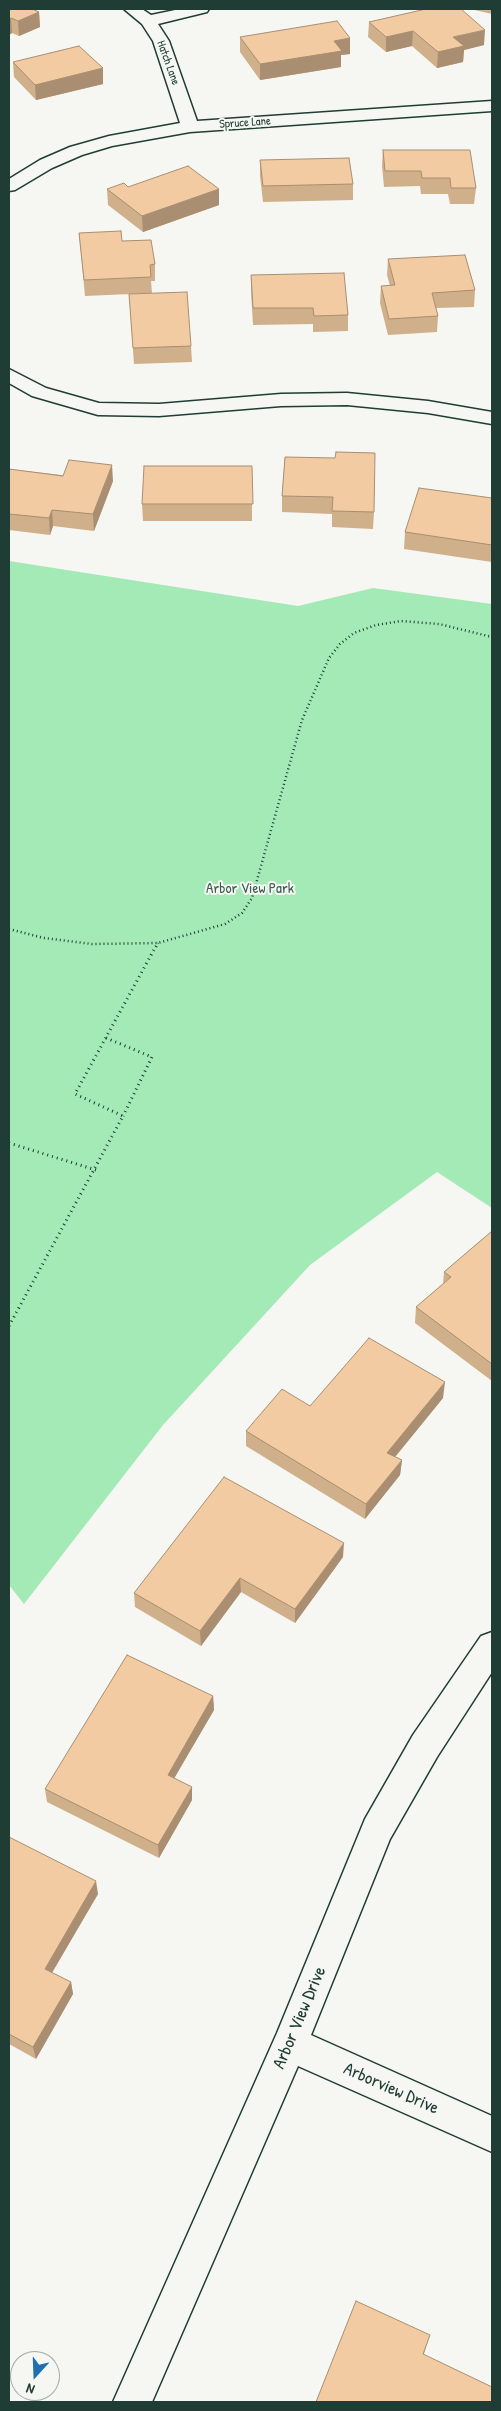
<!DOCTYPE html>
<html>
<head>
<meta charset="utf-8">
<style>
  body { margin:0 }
  #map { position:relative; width:501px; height:2411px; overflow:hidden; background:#f6f6f2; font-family:"Patrick Hand",sans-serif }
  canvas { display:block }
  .frame { position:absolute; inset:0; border:10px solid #1f3d34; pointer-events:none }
  .north { position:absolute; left:10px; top:2351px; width:50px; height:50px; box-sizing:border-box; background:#f6f6f2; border:1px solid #a0aca6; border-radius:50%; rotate:200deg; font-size:14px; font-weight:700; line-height:20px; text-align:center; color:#1f3d34 }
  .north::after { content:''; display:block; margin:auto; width:18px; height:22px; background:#1f6fb2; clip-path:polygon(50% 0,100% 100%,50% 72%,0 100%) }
</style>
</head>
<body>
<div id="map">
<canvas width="501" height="2411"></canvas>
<div class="frame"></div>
<div class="north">N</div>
</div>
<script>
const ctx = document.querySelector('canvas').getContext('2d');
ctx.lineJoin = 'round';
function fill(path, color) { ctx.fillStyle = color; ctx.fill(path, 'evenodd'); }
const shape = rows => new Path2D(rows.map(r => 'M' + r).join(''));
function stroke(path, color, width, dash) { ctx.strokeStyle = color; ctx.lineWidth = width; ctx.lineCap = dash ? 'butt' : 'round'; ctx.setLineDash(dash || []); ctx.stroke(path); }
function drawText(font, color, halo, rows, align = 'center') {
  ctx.font = font + ' "Patrick Hand",sans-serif'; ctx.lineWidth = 4; ctx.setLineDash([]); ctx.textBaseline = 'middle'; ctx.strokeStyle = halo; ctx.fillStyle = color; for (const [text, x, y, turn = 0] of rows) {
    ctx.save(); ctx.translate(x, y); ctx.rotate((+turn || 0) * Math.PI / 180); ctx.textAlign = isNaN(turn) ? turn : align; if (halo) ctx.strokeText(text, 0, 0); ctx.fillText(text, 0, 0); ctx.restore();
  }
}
const green = shape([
  [9,561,298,606,373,588,492,604,492,1208,437,1172,310,1265,163,1425,24,1604,9,1585]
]);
const pathFar1 = shape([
  [9,929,44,938,92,944,158,943,225,924,242,913,252,898,302,720,329,658,340,644,354,633,376,625,401,621,439,624,492,637],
  [156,947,158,943]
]);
const path = shape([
  [106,1038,152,1057,123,1116],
  [9,1143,96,1170],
  [9,1326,123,1116,75,1094,156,946]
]);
const minor = shape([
  [124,9,142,9,151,15,180,9,209,9,207,12,158,24,169,41,197,121,492,101,492,111,190,132,112,146,82,155,52,168,15,190,9,191,9,179,40,160,70,147,109,136,180,123,153,41,142,24,124,9],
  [9,369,46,388,99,403,159,404,281,394,347,393,428,401,492,412,492,424,428,413,347,405,281,406,159,416,98,415,32,396,9,383,9,369],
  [492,1632,492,1672,437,1757,390,1839,311,2035,492,2116,492,2152,298,2066,152,2402,113,2402,277,2033,365,1819,413,1735,481,1636,492,1632]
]);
const wall = shape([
  [9,9,39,12,40,27,19,36,12,33,9,35],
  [470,9,492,9,492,14],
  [369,22,484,45,464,50,463,62,437,68,412,46,386,52,368,37],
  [240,37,350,38,350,54,341,55,341,67,260,80,240,52],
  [13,62,103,68,103,84,36,100,14,77],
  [383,150,476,188,474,204,450,204,448,194,421,194,420,186,384,187,382,166],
  [260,160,353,184,353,200,263,202,260,176],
  [128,187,219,189,219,205,143,232,108,205,107,189],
  [79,233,122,241,155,264,155,281,151,281,152,293,85,296],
  [388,259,475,290,474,307,436,308,438,316,437,332,388,335,380,303,381,286,390,286,387,275],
  [251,275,348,315,348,331,313,332,313,324,253,325,251,291],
  [129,294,191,346,192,362,134,364],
  [285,457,374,512,373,529,332,527,332,514,282,512,282,496],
  [252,466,252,521,143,521,142,504],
  [9,469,113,481,94,531,53,526,50,535,9,530],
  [492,498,492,562,404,549,405,532],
  [492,1231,492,1381,415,1323,416,1307,443,1284,444,1272],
  [443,1398,395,1457,402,1460,400,1475,365,1519,246,1446,246,1431],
  [343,1557,295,1623,241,1592,201,1646,135,1607,134,1593],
  [213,1696,214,1710,174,1778,192,1787,192,1800,159,1858,47,1802,45,1789],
  [9,1837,98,1894,52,1973,71,1982,73,1994,36,2059,9,2044]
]);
const shadedWall = shape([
  [39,12,40,27,19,36,18,21],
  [11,18,12,33,9,35,9,19],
  [485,30,484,45,464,50,463,62,437,68,438,52,453,37],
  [413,31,412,46,386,52,386,37],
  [350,38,350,54,341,55,341,67,260,80,260,64,334,41],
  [103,68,103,84,36,100,35,85],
  [219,189,219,205,143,232,142,216],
  [112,465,113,481,94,531,93,514],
  [52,510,53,526,50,535,49,518],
  [445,1382,443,1398,386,1468,387,1453],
  [402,1460,400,1475,365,1519,366,1504],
  [344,1543,343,1557,295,1623,295,1609],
  [240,1578,241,1592,201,1646,200,1631],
  [213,1696,214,1710,168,1789,168,1775],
  [192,1787,192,1800,159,1858,158,1845],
  [96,1881,98,1894,47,1981,45,1969],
  [71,1982,73,1994,36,2059,33,2047],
  [430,2335,427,2344,421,2363,423,2354]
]);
const building = shape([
  [9,9,32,9,39,12,18,21,11,18,9,19,9,9],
  [426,9,461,9,485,30,453,37,464,46,438,52,413,31,386,37,369,22,426,9],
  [337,21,350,38,334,41,342,51,260,64,240,37,337,21],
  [79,46,103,68,35,85,13,62,79,46],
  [383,150,470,150,476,188,451,188,450,178,422,178,421,171,385,171,383,150],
  [349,158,353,184,263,186,260,160,349,158],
  [188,166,219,189,142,216,107,189,124,183,128,187,188,166],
  [121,231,122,241,151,240,155,264,150,265,151,277,84,280,79,233,121,231],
  [465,255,475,290,432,293,438,316,389,319,381,286,395,285,388,259,465,255],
  [344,273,348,315,314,316,313,308,253,308,251,275,344,273],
  [187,292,191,346,133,348,129,294,187,292],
  [336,452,375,453,374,512,332,511,333,497,282,496,285,457,335,458,336,452],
  [69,460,112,465,93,514,52,510,49,518,9,514,9,469,63,476,69,460],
  [144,466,252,466,253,504,142,504,144,466],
  [419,488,492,498,492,545,405,532,419,488],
  [492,1231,492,1364,416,1307,451,1277,444,1272,492,1231],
  [369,1338,445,1382,387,1453,402,1460,366,1504,246,1431,282,1389,310,1406,369,1338],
  [224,1477,344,1543,295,1609,240,1578,200,1631,134,1593,224,1477],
  [127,1655,213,1696,168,1775,192,1787,158,1845,45,1789,127,1655],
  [9,1837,96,1881,45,1969,71,1982,33,2047,9,2034,9,1837],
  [356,2301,430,2335,423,2354,492,2387,492,2402,316,2402,356,2301]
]);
const farStreetnames = [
  ["Hatch Lane",168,63,70],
  ["Spruce Lane",245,123,-4]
];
const parkNames = [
  ["Arbor View Park",250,889]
];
const nearStreetnames = [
  ["Arbor View Drive",300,2018,-67],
  ["Arborview Drive",391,2089,24]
];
fill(green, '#a4eab6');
stroke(minor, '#1f3d34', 3);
stroke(pathFar1, '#1f3d34', 2.5, [1, 3]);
stroke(path, '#1f3d34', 3, [1, 4]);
fill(minor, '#f6f6f2');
fill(wall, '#d0af8b');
fill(shadedWall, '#a98e71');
fill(building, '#f2cba2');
stroke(building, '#a98e71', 1);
drawText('12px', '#1f3d34', '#f6f6f2', farStreetnames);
drawText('15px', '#3a604e', '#f6f6f2', parkNames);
drawText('18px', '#1f3d34', '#f6f6f2', nearStreetnames);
</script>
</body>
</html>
